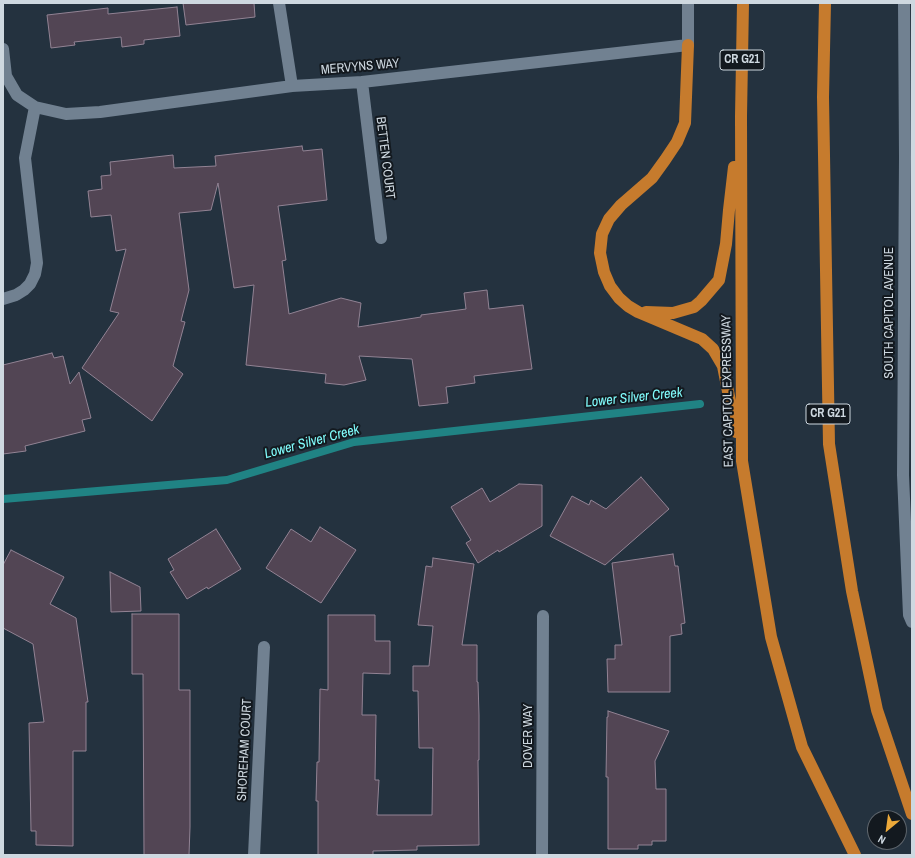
<!DOCTYPE html>
<html>
<head>
<meta charset="utf-8">
<style>
  body { margin:0 }
  #map { position:relative; width:915px; height:858px; overflow:hidden; background:#24323f; font-family:"Archivo Narrow",sans-serif }
  canvas { display:block }
  .frame { position:absolute; inset:0; border:4px solid #ced8e0; pointer-events:none }
  .north { position:absolute; left:867px; top:810px; width:40px; height:40px; box-sizing:border-box; background:#13191f; border:1px solid #5e656c; border-radius:50%; rotate:209deg; font-size:11px; font-weight:700; line-height:16px; text-align:center; color:#ced8e0 }
  .north::after { content:''; display:block; margin:auto; width:14px; height:18px; background:#eca93a; clip-path:polygon(50% 0,100% 100%,50% 72%,0 100%) }
</style>
</head>
<body>
<div id="map">
<canvas width="915" height="858"></canvas>
<div class="frame"></div>
<div class="north">N</div>
</div>
<script>
const ctx = document.querySelector('canvas').getContext('2d');
ctx.lineJoin = 'round';
const shape = rows => new Path2D(rows.map(r => 'M' + r).join(''));
function stroke(path, color, width, dash) { ctx.strokeStyle = color; ctx.lineWidth = width; ctx.lineCap = dash ? 'butt' : 'round'; ctx.setLineDash(dash || []); ctx.stroke(path); }
function fill(path, color) { ctx.fillStyle = color; ctx.fill(path, 'evenodd'); }
function drawText(font, color, halo, rows, align = 'center') {
  ctx.font = font + ' "Archivo Narrow",sans-serif'; ctx.lineWidth = 4; ctx.setLineDash([]); ctx.textBaseline = 'middle'; ctx.strokeStyle = halo; ctx.fillStyle = color; for (const [text, x, y, turn = 0] of rows) {
    ctx.save(); ctx.translate(x, y); ctx.rotate((+turn || 0) * Math.PI / 180); ctx.textAlign = isNaN(turn) ? turn : align; if (halo) ctx.strokeText(text, 0, 0); ctx.fillText(text, 0, 0); ctx.restore();
  }
}
const stream = shape([
  [3,499,227,480,354,442,700,404]
]);
const building = shape([
  [183,3,254,3,255,17,186,25,183,3],
  [177,7,180,36,144,40,144,44,122,47,121,37,74,42,75,45,51,48,47,15,108,8,108,14,177,7],
  [302,146,303,151,322,149,327,200,278,206,286,260,282,261,289,314,341,298,361,303,358,327,421,317,421,315,466,309,464,293,487,290,489,309,523,305,532,369,474,376,475,383,446,387,448,403,419,406,412,359,359,356,366,380,344,385,325,383,326,374,246,365,254,285,234,288,218,183,211,210,179,213,189,290,181,321,185,322,173,366,183,374,152,421,82,368,119,313,110,311,126,249,116,251,111,215,91,217,88,191,102,189,101,176,111,175,110,162,173,155,174,168,216,166,215,156,302,146],
  [52,353,54,358,63,356,70,384,79,372,91,418,82,420,85,431,25,446,26,451,3,454,3,365,52,353],
  [641,477,669,509,605,565,550,536,572,496,589,505,591,500,606,509,641,477],
  [519,484,542,485,542,526,499,552,498,550,478,563,466,543,471,540,451,507,482,488,490,502,519,484],
  [320,527,356,550,321,603,266,568,291,529,311,542,320,527],
  [216,529,241,569,208,589,207,587,187,599,170,572,174,570,168,559,216,529],
  [11,550,64,577,50,604,76,618,88,702,86,702,86,751,73,751,73,846,36,845,36,831,31,831,29,723,44,722,33,644,3,628,3,565,11,550],
  [673,554,675,566,678,566,685,623,681,624,682,634,670,636,670,692,608,692,607,659,615,659,615,645,622,645,612,563,673,554],
  [433,558,474,564,462,645,477,645,477,682,478,682,479,715,479,760,478,760,479,845,417,846,417,850,373,851,373,855,318,855,318,801,316,801,317,762,319,762,320,689,328,690,328,615,375,615,375,641,390,641,390,674,363,673,362,715,376,715,375,780,379,780,377,815,432,815,433,748,419,748,418,691,413,691,413,666,429,666,433,626,418,625,426,566,432,567,433,558],
  [110,572,140,587,141,611,111,612,110,572],
  [132,614,179,614,179,690,190,690,190,827,189,855,144,855,143,674,132,674,132,614],
  [608,711,669,731,655,761,656,789,666,789,666,841,652,841,652,845,638,845,638,849,608,849,608,777,606,777,607,717,608,717,608,711]
]);
const minor = shape([
  [279,3,292,86],
  [904,3,905,157,903,475,909,615,912,622],
  [3,49,6,76,17,95,35,107,25,158,37,263,35,274,30,284,24,290,16,295,3,299],
  [362,82,381,238],
  [35,107,66,114,100,112,292,86,362,82,688,45,688,3],
  [254,855,264,647],
  [542,855,543,616]
]);
const highway = shape([
  [743,3,741,116,742,461,771,637,802,747,855,855],
  [825,3,823,97,829,444,852,591,877,710,912,814],
  [688,45,685,123,677,142,665,160,652,178,621,205,609,219,602,234,600,253,604,272,610,286,619,298,628,306,638,312,702,339,713,349,723,366,736,432],
  [646,312,673,313,694,307,701,301,719,280,726,244,729,210,734,167]
]);
const shields = [
  [742,60,44],
  [828,414,44]
];
const shieldNames = [
  ["CR G21",742,60],
  ["CR G21",828,414]
];
const streetNames = [
  ["MERVYNS WAY",360,67,-5],
  ["BETTEN COURT",385,158,83],
  ["SOUTH CAPITOL AVENUE",890,313,-90],
  ["EAST CAPITOL EXPRESSWAY",728,391,-91],
  ["DOVER WAY",529,736,-90],
  ["SHOREHAM COURT",245,750,-87]
];
const waterNames = [
  ["Lower Silver Creek",634,398,-6],
  ["Lower Silver Creek",312,442,-15]
];
stroke(stream, '#208384', 8);
fill(building, '#524554');
stroke(building, '#928394', 1);
stroke(minor, '#718191', 12);
stroke(highway, '#c67b2d', 12);
for (const [x, y, w] of shields) { const box = new Path2D(); box.roundRect(x - w / 2, y - 10, w, 20, 3); ctx.fillStyle = '#13191f'; ctx.fill(box); stroke(box, '#ced8e0', 1); }
drawText('bold 12px', '#ced8e0', null, shieldNames);
drawText('13px', '#ced8e0', '#13191f', streetNames);
drawText('italic 14px', '#80fbfb', '#13191f', waterNames);
</script>
</body>
</html>
